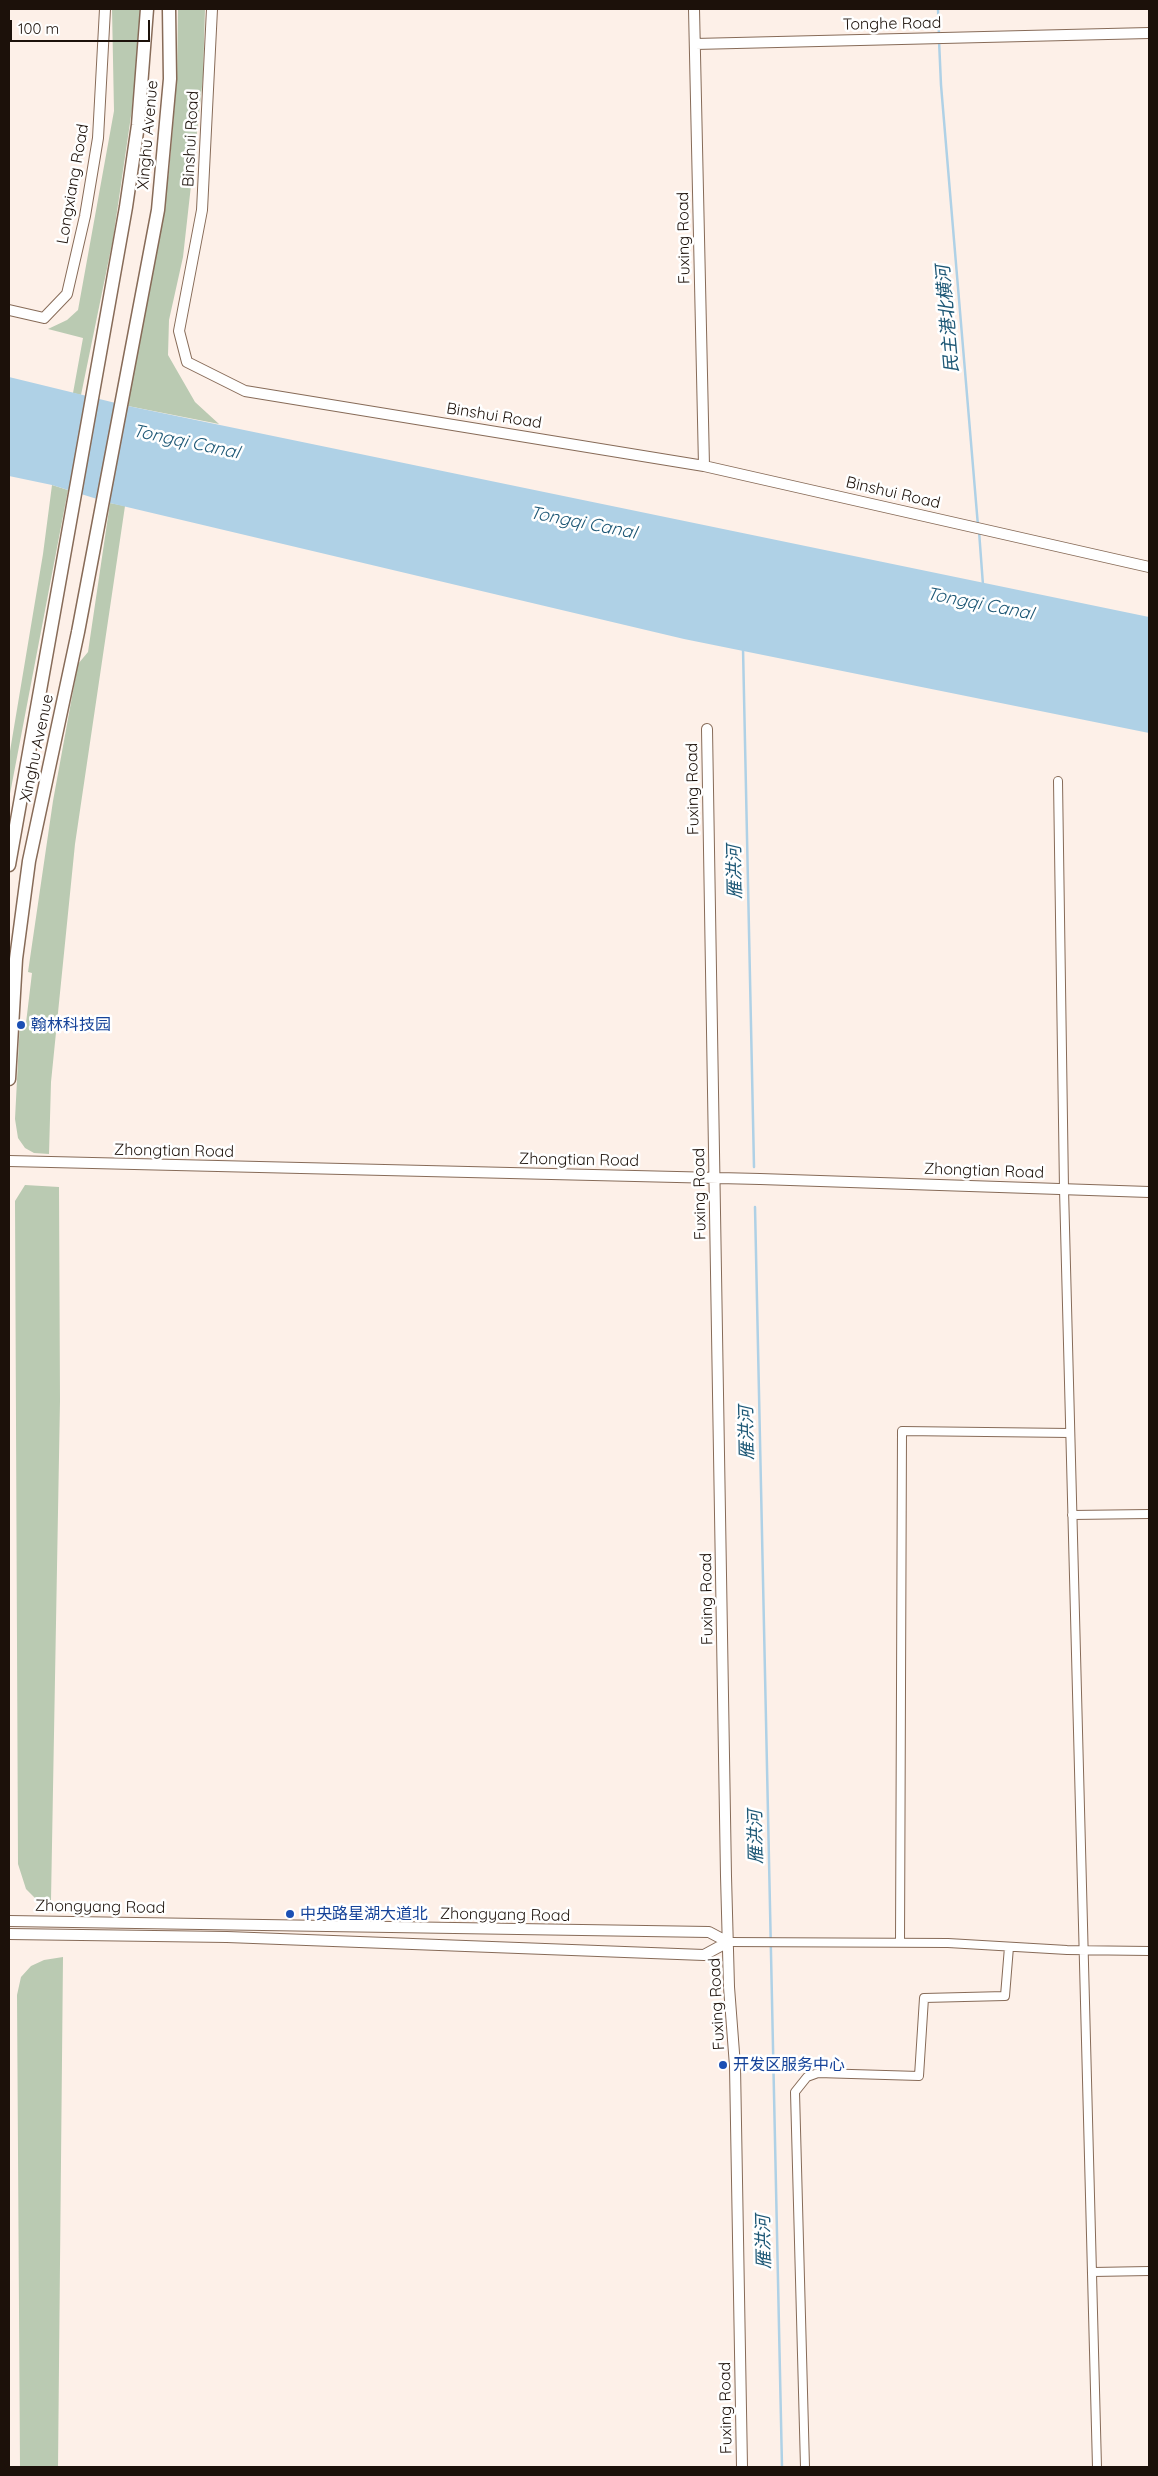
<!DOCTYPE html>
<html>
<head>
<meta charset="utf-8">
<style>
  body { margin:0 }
  #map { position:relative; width:1158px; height:2476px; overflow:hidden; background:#fdf0e8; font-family:Quicksand,sans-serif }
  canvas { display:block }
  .frame { position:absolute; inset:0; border:10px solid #1c110a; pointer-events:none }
  .scale { position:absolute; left:10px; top:20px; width:140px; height:22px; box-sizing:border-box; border:2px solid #1c110a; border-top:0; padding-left:6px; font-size:15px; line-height:18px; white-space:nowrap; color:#1c110a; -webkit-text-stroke:4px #fff; paint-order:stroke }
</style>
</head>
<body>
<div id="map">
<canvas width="1158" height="2476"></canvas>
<div class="frame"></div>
<div class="scale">100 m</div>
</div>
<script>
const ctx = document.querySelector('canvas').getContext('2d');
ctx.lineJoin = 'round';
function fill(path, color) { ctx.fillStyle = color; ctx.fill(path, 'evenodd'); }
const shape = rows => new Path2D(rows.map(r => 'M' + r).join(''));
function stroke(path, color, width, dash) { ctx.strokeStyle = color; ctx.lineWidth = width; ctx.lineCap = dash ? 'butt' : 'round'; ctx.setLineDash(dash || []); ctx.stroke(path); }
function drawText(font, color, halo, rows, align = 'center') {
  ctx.font = font + ' Quicksand,"Noto Sans SC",sans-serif'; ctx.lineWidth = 5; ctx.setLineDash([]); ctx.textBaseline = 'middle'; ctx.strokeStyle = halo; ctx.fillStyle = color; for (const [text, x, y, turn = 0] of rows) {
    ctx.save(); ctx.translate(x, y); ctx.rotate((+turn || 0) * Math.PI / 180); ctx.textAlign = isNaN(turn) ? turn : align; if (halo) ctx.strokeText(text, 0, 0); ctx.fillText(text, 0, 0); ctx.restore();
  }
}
const green = shape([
  [112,9,140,9,138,47,132,109,113,239,81,395,73,393,83,338,48,329,67,320,78,310,114,111],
  [178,9,205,9,203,78,183,257,169,320,168,355,195,402,219,424,128,406,169,172,177,77],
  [52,485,68,490,9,799,9,757,43,554],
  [110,503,125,506,75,844,51,1082,49,1154,34,1153,25,1148,18,1138,15,1119,20,1022,26,1023,32,973,28,972,53,801,78,664,88,652],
  [25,1185,59,1187,60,1401,51,1900,36,1899,26,1889,18,1864,15,1201],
  [63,1957,58,2467,20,2467,17,1995,21,1977,31,1966,44,1960]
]);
const water = shape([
  [9,377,128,406,1149,617,1149,733,684,639,110,503,52,485,9,476]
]);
const stream = shape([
  [938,9,939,35],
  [939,40,941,85,978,526],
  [979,531,983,585],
  [743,648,754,1167],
  [755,1207,782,2467]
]);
const minor = shape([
  [1058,781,1064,1189,1097,2467],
  [1072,1515,1149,1514],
  [728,1942,948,1943,1067,1950,1149,1951],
  [900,1943,902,1431,1070,1433],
  [1093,2272,1149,2271],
  [805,2467,795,2092,807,2077,818,2073,919,2076,924,1998,1005,1996,1009,1947]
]);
const tertiary = shape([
  [212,9,202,210,179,331,187,362,245,391,704,466,1149,567],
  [694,9,704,466],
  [695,44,1149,33],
  [9,310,44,318,67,294,85,216,98,138,105,9],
  [707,729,726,1876,729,1987,735,2066,742,2467],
  [9,1161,760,1179,1149,1192],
  [9,1921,709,1932,728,1942],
  [9,1934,227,1937,704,1955,728,1942]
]);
const primary = shape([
  [9,865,126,207,138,125,147,9],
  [9,1079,16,959,29,861,78,632,158,210,170,79,169,9]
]);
const markers = [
  [21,1025,5,"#1a4fb4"],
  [290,1914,5,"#1a4fb4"],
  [723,2065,5,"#1a4fb4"]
];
const streetNames = [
  ["Tonghe Road",892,24,-1],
  ["Xinghu Avenue",148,135,-85],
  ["Binshui Road",191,139,-87],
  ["Longxiang Road",73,184,-80],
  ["Fuxing Road",684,238,-91],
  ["Binshui Road",494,416,9],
  ["Binshui Road",893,493,13],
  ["Xinghu Avenue",37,748,-78],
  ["Fuxing Road",693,789,-91],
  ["Zhongtian Road",174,1151,1],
  ["Zhongtian Road",579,1160,1],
  ["Zhongtian Road",984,1171,2],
  ["Fuxing Road",700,1194,-91],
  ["Fuxing Road",707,1599,-91],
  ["Zhongyang Road",100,1907,1],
  ["Zhongyang Road",505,1915,1],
  ["Fuxing Road",717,2004,-93],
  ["Fuxing Road",726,2408,-91]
];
const transitNames = [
  ["翰林科技园",31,1025],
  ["中央路星湖大道北",300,1914],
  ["开发区服务中心",733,2065]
];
const waterNames = [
  ["民主港北横河",948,319,-95],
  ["Tongqi Canal",186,442,12],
  ["Tongqi Canal",583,523,11],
  ["Tongqi Canal",980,604,11],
  ["雁洪河",735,872,-91],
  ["雁洪河",747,1433,-91],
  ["雁洪河",756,1837,-91],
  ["雁洪河",764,2242,-91]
];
fill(green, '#bacab2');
fill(water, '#afd1e6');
stroke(stream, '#afd1e6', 2.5);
stroke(minor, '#876b58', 10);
stroke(tertiary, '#876b58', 12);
stroke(primary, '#876b58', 15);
stroke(minor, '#fff', 8);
stroke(tertiary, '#fff', 10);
stroke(primary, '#fff', 12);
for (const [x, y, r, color] of markers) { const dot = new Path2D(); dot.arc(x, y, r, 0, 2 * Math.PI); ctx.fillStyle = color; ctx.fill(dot); stroke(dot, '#fff', 2); }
drawText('16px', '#1c110a', '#fff', streetNames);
drawText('16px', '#164399', '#fff', transitNames, 'left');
drawText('italic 18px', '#1e5876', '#fff', waterNames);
</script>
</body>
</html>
